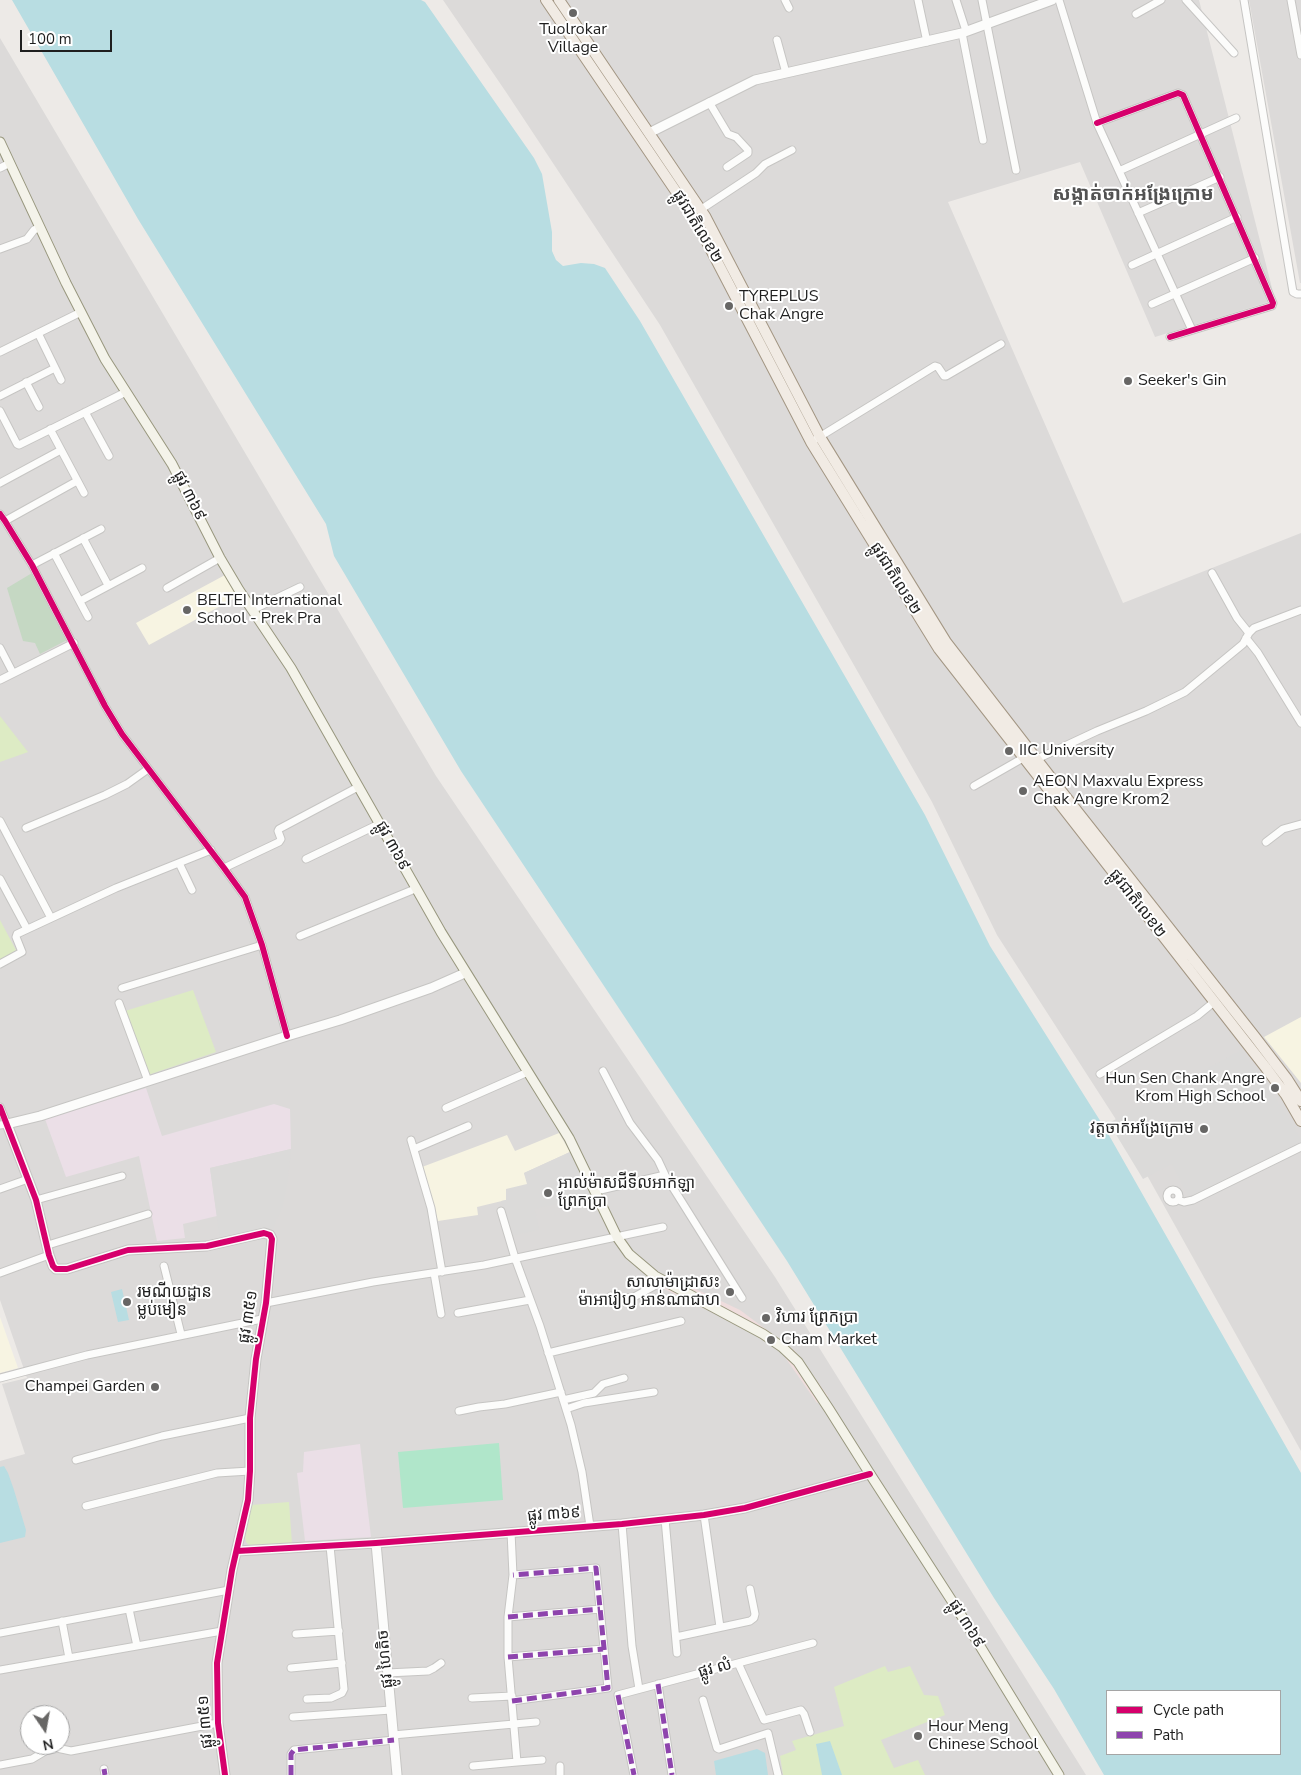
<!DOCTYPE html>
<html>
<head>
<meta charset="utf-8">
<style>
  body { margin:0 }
  #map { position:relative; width:1301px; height:1775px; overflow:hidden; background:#edeae7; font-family:"Nunito Sans",sans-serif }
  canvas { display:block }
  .legend { position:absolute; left:1106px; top:1690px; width:175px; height:65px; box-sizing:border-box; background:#fff; border:1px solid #a5a5a5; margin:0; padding:6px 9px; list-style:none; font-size:15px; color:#1f1f1f }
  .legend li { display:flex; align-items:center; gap:10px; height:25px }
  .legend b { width:25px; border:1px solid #a5a5a5 }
  .north { position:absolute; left:20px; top:1705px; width:50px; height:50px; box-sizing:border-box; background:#fff; border:1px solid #a5a5a5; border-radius:50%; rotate:168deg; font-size:14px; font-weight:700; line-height:20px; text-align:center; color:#1f1f1f }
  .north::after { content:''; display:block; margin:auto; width:18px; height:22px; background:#676665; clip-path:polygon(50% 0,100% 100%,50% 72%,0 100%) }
  .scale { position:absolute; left:20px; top:30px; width:92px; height:22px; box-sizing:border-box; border:2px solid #1f1f1f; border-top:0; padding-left:6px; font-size:15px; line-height:18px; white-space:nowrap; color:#1f1f1f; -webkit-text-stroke:4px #fff; paint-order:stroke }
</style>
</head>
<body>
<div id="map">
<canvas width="1301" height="1775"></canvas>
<ul class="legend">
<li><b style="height:6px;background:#d6006c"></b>Cycle path</li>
<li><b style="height:6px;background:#8e44ad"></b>Path</li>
</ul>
<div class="north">N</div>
<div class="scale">100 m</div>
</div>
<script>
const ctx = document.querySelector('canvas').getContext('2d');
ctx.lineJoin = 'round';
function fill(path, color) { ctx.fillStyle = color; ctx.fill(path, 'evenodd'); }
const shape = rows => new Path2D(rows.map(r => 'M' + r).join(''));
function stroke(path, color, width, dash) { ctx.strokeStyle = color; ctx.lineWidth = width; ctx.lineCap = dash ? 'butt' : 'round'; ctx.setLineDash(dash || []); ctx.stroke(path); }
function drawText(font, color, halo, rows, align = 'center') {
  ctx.font = font + ' "Nunito Sans","Noto Sans Khmer",sans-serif'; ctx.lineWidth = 4; ctx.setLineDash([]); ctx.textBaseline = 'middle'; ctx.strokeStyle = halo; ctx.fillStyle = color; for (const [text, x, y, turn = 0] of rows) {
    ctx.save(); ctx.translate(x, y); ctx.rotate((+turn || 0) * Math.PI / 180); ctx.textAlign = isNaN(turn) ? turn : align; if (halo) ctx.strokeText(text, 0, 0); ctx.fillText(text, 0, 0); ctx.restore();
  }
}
const residential = shape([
  [443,0,1199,0,1275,300,1155,337,1080,162,948,202,1123,603,1301,533,1301,1451,1115,1118,997,935,932,802,660,325,506,92],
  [1249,0,1301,0,1301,283,1300,283],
  [0,38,436,776,775,1277,1086,1775,0,1775,0,1461,25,1454,2,1384,27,1378,0,1300],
  [30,1715,60,1715,60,1745,30,1745]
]);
const commercial = shape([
  [666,1275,740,1310,795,1351,828,1396,817,1403,782,1353,746,1329,660,1287]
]);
const industrial = shape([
  [146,1088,162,1136,274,1104,290,1109,291,1149,210,1168,217,1216,183,1224,185,1238,157,1241,139,1156,66,1177,45,1119],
  [360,1444,371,1537,305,1541,297,1473,303,1472,304,1452]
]);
const education = shape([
  [225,575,237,597,149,645,136,623],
  [1301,1017,1301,1083,1264,1037],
  [559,1133,570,1152,524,1173,528,1184,507,1196,506,1200,477,1207,478,1215,438,1221,422,1167,507,1135,515,1151],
  [0,1317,18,1368,0,1373]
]);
const religious = shape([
  [1241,1050,1271,1092,1298,1134,1301,1141,1189,1197,1172,1164,1143,1179,1109,1123],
  [291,1149,288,1180,283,1205,273,1228,220,1240,210,1168],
  [570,1152,591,1196,535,1209,539,1230,511,1236,501,1201,506,1200,506,1189,527,1184,524,1173]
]);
const grass = shape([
  [0,716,28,752,0,762],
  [0,920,17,952,0,960],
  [193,990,216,1052,148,1075,125,1011],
  [289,1502,292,1544,250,1546,246,1542,245,1537,251,1505],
  [885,1666,888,1672,910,1666,924,1695,938,1696,945,1715,881,1740,894,1768,918,1760,925,1775,783,1775,780,1756,796,1750,792,1741,844,1726,834,1687]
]);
const cemetery = shape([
  [32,573,69,639,40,654,35,643,23,641,7,588]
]);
const pitch = shape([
  [499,1443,503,1500,403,1508,398,1452]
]);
const water = shape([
  [12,0,421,0,425,2,534,158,542,174,552,232,552,251,556,260,563,266,581,263,594,264,605,268,640,321,925,815,990,946,1106,1130,1301,1473,1301,1775,1104,1775,1054,1689,994,1598,787,1261,461,771,334,556,326,524,138,219],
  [1280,1691,1280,1754,1107,1754,1107,1691],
  [122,1289,129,1320,118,1322,111,1292],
  [4,1466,8,1473,14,1490,26,1530,25,1537,0,1543,0,1467],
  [830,1741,842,1775,822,1775,816,1744],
  [757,1749,765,1753,768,1775,716,1775,714,1761]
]);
const minor = shape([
  [785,0,789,8],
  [918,0,927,42],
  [956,0,966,31],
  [982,0,1016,170],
  [1059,0,1097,123,1192,330],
  [1186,0,1234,53],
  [1244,0,1293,292,1297,294,1301,294],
  [1291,0,1301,55],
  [1136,14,1161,0],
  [962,33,983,140],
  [777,40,786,73],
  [709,102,728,134,736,137,748,150,748,153,727,167],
  [1097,123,1178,93,1183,95,1273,303,1272,306,1170,337],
  [0,168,10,163],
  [1119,171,1236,118],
  [700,210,756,173,765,164,792,150],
  [1138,213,1220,177],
  [0,249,27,239,34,230,40,227],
  [1132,265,1237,217],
  [1152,304,1255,258],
  [38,333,61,380],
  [0,352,81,312],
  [26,382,39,407],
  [0,396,55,368],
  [0,411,17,444,19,445,126,392],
  [85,412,109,456],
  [50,429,84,493],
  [816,439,935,366,938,367,944,376,946,376,1001,344],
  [0,483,61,450],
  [0,514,5,521,32,565,105,706,122,734,224,868,245,897,262,945,287,1036],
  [5,521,77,481],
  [83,538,108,585],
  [54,553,88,617],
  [32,565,101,529],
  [1212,573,1237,618,1249,633],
  [167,588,220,558],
  [80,601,142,568],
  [252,610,300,587],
  [1246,638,1258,653,1301,723],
  [0,648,13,673],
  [0,680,74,643],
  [1037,759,1097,731,1146,711,1185,692,1243,644,1249,633,1254,628,1301,610],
  [974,786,1023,758],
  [0,821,51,918],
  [26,828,105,795,127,784,148,769],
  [1266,842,1283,829,1301,824],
  [306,859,379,824],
  [179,863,192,890],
  [224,868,279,842,281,839,278,831,279,829,358,787],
  [0,879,27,929],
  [300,936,415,889],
  [0,964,22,952,16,937,17,934,116,888,211,850],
  [122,988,262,945],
  [119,1003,148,1081],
  [603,1071,630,1123,658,1160,665,1175,742,1298],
  [1100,1074,1197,1016,1214,1002],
  [0,1107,7,1124,0,1125],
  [446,1108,528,1072],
  [411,1140,431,1208,442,1272],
  [414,1149,468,1126],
  [0,1189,28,1179],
  '1167 1196a6 6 0 1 1 12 0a6 6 0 1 1-12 0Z',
  [596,1191,665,1175],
  [36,1200,122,1176],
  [1178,1200,1184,1202,1193,1200,1301,1147],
  [501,1211,515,1258,540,1326,571,1425,582,1472,590,1526],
  [48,1245,148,1214],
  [164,1266,181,1334],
  [0,1273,49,1255],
  [434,1273,441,1314],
  [611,1296,618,1299,634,1297,656,1285,659,1279],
  [266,1303,373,1282,484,1265,663,1227],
  [458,1313,530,1300],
  [548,1353,681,1321],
  [0,1378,87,1355,262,1319],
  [563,1400,594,1393,603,1384,624,1378],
  [566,1409,584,1403,654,1392],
  [459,1411,479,1407,505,1404,561,1392],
  [76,1460,162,1436,250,1418],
  [86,1506,217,1473,250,1471],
  [704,1515,720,1627],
  [665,1519,677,1653],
  [622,1524,632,1646,639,1689],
  [129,1609,137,1646],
  [508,1617,600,1609],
  [62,1621,69,1658],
  [0,1633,229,1590],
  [296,1634,339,1631],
  [676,1637,750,1621,754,1618,755,1614,750,1589],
  [508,1657,603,1649],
  [738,1663,764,1720,801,1710,804,1714,810,1732],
  [291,1668,342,1663],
  [0,1670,222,1631],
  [387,1673,428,1671,434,1668,441,1663],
  [658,1684,672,1775],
  [472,1698,512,1696],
  [307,1699,331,1698,342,1693,344,1689,330,1546],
  [703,1700,717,1748,719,1749,768,1733,778,1775],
  [512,1701,608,1688,596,1568,513,1575],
  [293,1717,391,1710],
  [393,1735,536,1722],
  [517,1762,542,1760],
  [0,1765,32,1759,52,1747,71,1751,218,1723],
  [473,1766,517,1762,508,1657,508,1617,513,1575,511,1532],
  [104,1769,105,1775],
  [291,1775,291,1754,294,1750,394,1740],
  [560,1775,560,1766],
  [634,1775,618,1695,813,1643]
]);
const tertiary = shape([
  [649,133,755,80,962,33,1052,0],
  [376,1543,397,1775],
  [237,1551,376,1543,622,1524,704,1515,745,1508,870,1474],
  [225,1775,218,1723,217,1663,232,1570,248,1500,250,1471,250,1418,256,1359,266,1303,272,1239,270,1235,264,1233,207,1246,128,1250,67,1269,56,1269,53,1266,49,1255,36,1200,7,1124,40,1116,287,1036,340,1020,431,988,465,973]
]);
const secondary = shape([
  [0,142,66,283,105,359,172,464,220,558,239,590,291,668,441,932,569,1138,617,1237,629,1254,655,1276,763,1334,782,1347,798,1362,829,1409,870,1474,961,1615,1059,1775]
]);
const primary = shape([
  [546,0,696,221,811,442,939,649,1266,1068,1286,1095,1301,1121],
  [559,0,705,216,820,437,946,642,1058,787,1255,1037,1287,1079,1301,1101]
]);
const quiet = shape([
  [508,1617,600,1609],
  [508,1657,603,1649],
  [658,1684,672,1775],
  [618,1695,634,1775],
  [512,1701,608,1688,596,1568,513,1575],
  [104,1769,105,1775],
  [291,1775,291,1754,294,1750,394,1740]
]);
const cycleway = shape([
  [1097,123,1178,93,1183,95,1273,303,1272,306,1170,337],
  [0,514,5,521,32,565,105,706,122,734,224,868,245,897,262,945,287,1036],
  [0,1107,36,1200,49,1255,53,1266,56,1269,67,1269,128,1250,207,1246,264,1233,270,1235,272,1239,266,1303,256,1359,250,1418,250,1471,248,1500,232,1570,217,1663,218,1723,225,1775],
  [237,1551,376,1543,622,1524,704,1515,745,1508,870,1474]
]);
const markers = [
  [573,13,5,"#676665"],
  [729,306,5,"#676665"],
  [1128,381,5,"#676665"],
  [187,610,5,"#676665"],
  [1009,751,5,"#676665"],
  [1023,791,5,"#676665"],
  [1275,1088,5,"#676665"],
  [1204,1129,5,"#676665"],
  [548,1193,5,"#676665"],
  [730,1292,5,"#676665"],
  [127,1302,5,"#676665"],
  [766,1318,5,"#676665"],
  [771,1340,5,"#676665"],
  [155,1387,5,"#676665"],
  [918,1736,5,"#676665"]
];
const poiNames = [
  ["Tuolrokar",573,30,"center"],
  ["Village",573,48,"center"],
  ["TYREPLUS",739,297],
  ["Chak Angre",739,315],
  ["Seeker's Gin",1138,381],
  ["BELTEI International",197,601],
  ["School - Prek Pra",197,619],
  ["IIC University",1019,751],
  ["AEON Maxvalu Express",1033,782],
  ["Chak Angre Krom2",1033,800],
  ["Hun Sen Chank Angre",1265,1079,"right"],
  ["Krom High School",1265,1097,"right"],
  ["វត្តចាក់អង្រែក្រោម",1194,1129,"right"],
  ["អាល់ម៉ាសជីទីលអាក់ឡា",558,1184],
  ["ព្រែកប្រា",558,1202],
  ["សាលាម៉ាដ្រាសះ",720,1283,"right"],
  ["ម៉ាអារៀហ្វ អាន់ណាជាហ",720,1301,"right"],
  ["រមណីយដ្ឋាន",137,1293],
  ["ម្លប់មៀន",137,1311],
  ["វិហារ ព្រែកប្រា",776,1318],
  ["Cham Market",781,1340],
  ["Champei Garden",145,1387,"right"],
  ["Hour Meng",928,1727],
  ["Chinese School",928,1745]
];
const streetNames = [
  ["ផ្លូវជាតិលេខ២",697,227,59],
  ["ផ្លូវ ៣៦៩",189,496,63],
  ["ផ្លូវជាតិលេខ២",895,579,58],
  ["ផ្លូវ ៣៦៩",392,846,61],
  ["ផ្លូវជាតិលេខ២",1137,904,52],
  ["ផ្លូវ ៣៥១",249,1317,-81],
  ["ផ្លូវ ៣៦៩",554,1515,-4],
  ["ផ្លូវ ៣៦៩",966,1624,58],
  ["ផ្លូវ ហៃតិច",386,1659,-95],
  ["ផ្លូវ លំ",715,1669,-15],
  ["ផ្លូវ ៣៥១",206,1722,-95]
];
const quarterNames = [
  ["សង្កាត់ចាក់អង្រែក្រោម",1133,195]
];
fill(residential, '#dcdad9');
fill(commercial, '#efdddd');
fill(industrial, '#ebdfe7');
fill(education, '#f7f4e2');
fill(religious, '#dbdad9');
fill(grass, '#ddebc4');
fill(cemetery, '#c5d8c3');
fill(pitch, '#b0e6ca');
fill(water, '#b8dde2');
stroke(minor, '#c6c5c3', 9);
stroke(tertiary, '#c6c5c3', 11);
stroke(secondary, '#98977e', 11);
stroke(primary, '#a39683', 12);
stroke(minor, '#fcfcfb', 7);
stroke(tertiary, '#fcfcfb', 9);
stroke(secondary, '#f4f3ea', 9);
stroke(primary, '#f1ebe4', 10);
stroke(quiet, '#8e44ad', 5, [10, 5]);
stroke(cycleway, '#d6006c', 6);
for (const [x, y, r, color] of markers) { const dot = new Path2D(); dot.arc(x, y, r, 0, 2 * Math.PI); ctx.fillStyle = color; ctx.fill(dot); stroke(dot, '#fff', 2); }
drawText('16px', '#1f1f1f', '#fff', poiNames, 'left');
drawText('16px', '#1f1f1f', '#fff', streetNames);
drawText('bold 19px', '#525252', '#fff', quarterNames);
</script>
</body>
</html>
